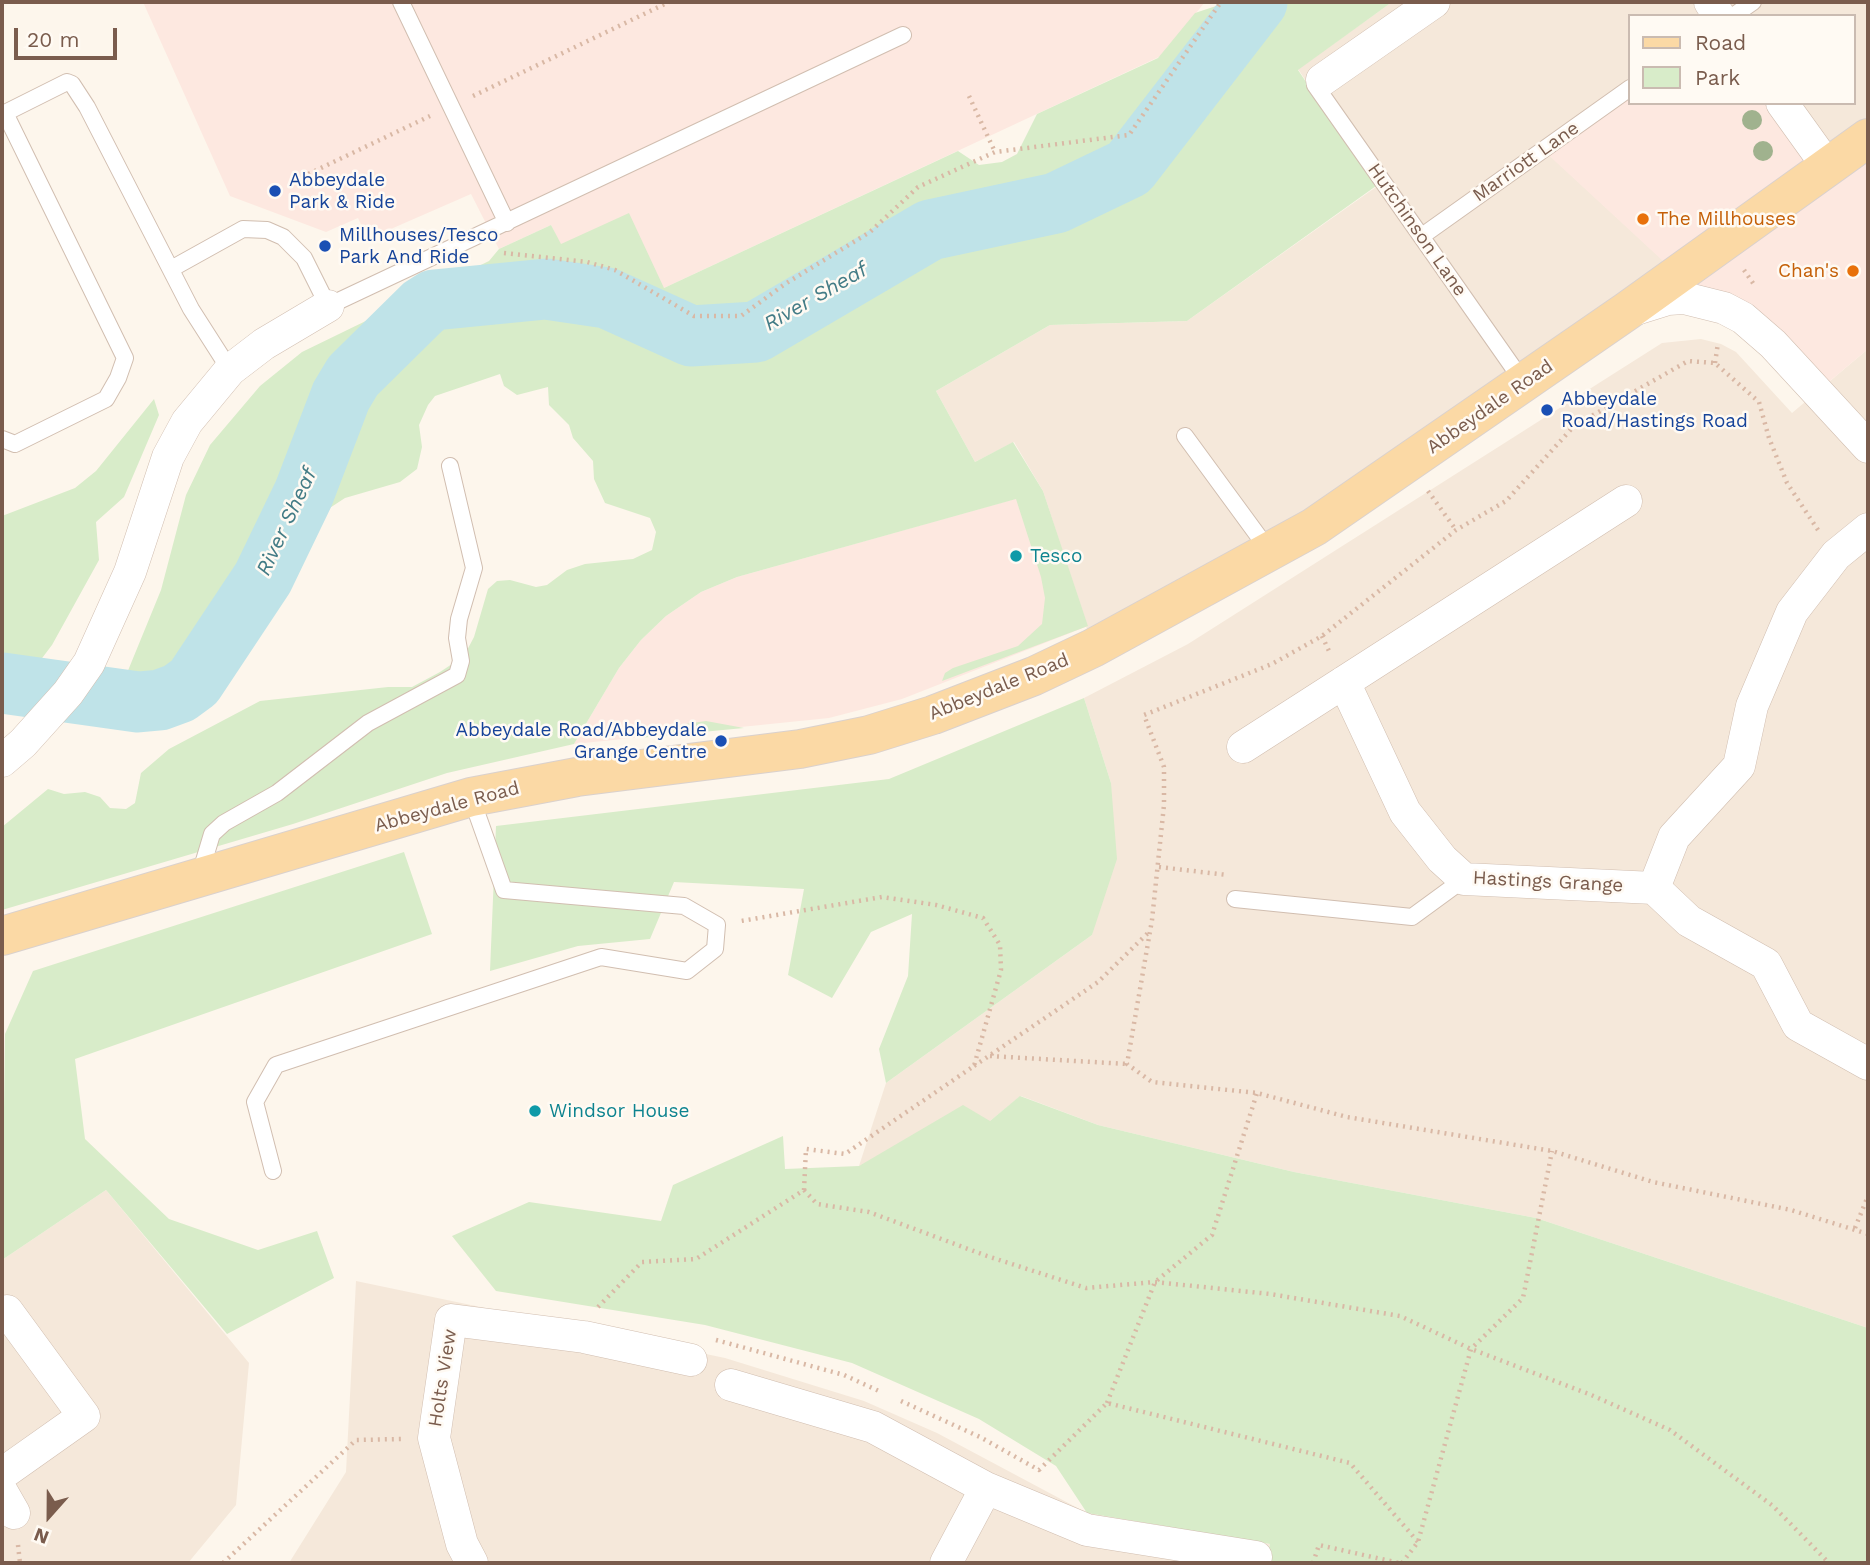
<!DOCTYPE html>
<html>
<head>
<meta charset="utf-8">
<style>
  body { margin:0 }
  #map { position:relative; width:1870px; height:1565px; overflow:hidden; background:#fdf6ec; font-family:"Work Sans",sans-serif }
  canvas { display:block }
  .frame { position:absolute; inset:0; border:4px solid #7a5c4d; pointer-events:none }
  .legend { position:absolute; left:1628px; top:14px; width:228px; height:91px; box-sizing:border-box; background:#fffaf3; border:2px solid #cabbb1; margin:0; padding:9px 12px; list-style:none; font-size:21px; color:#7a5c4d }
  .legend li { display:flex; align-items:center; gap:14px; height:35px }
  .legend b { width:35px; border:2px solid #cabbb1 }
  .north { position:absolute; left:14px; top:1481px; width:70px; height:70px; -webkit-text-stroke:5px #fffaf3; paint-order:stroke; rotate:201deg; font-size:19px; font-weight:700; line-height:28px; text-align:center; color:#7a5c4d }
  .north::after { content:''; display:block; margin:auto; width:24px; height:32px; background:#7a5c4d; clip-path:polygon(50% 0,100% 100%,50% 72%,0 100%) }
  .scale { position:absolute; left:14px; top:28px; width:103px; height:32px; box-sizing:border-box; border:4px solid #7a5c4d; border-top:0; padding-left:9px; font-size:21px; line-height:24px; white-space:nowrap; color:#7a5c4d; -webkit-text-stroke:5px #fffaf3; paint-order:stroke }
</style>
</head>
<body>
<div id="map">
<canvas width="1870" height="1565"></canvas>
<div class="frame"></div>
<ul class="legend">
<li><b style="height:9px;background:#fbd9a5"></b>Road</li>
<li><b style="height:19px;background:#d8ecc9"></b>Park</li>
</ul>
<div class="north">N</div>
<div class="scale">20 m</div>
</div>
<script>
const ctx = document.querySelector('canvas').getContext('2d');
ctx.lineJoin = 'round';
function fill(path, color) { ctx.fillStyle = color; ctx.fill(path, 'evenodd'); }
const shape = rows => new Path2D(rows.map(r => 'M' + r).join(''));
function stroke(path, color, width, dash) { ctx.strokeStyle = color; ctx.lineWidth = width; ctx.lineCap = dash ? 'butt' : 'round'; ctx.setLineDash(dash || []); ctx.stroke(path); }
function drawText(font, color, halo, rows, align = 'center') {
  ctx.font = font + ' "Work Sans",sans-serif'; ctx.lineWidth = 5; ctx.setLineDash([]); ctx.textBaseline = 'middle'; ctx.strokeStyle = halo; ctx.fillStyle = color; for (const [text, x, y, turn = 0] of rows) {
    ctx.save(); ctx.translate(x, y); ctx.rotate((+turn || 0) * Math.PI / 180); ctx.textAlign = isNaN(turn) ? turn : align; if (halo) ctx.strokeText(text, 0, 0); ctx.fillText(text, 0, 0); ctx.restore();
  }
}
const residential = shape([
  [1392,2,1868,2,1868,138,1828,167,1782,103,1854,103,1854,16,1630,16,1630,88,1544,150,1678,274,1093,648,1043,491,1014,442,975,462,936,391,1050,325,1187,321,1376,187,1298,69],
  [1701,339,1721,344,1736,352,1792,413,1868,349,1868,1328,1536,1218,1294,1172,1098,1125,1021,1096,990,1121,859,1166,886,1083,1092,935,1111,783,1084,698,1188,644,1662,343],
  [106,1190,249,1363,236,1505,188,1563,2,1563,2,1260],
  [356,1281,725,1358,864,1401,937,1433,1087,1513,1270,1544,1265,1563,289,1563,346,1472]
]);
const commercial = shape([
  [143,2,1205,2,1161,56,664,288,560,244,551,225,499,249,471,194,368,239,358,218,326,232,230,196],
  [1630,88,1630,103,1782,103,1828,167,1868,138,1868,349,1818,391,1677,274,1543,150],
  [1043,491,1088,626,902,699,829,718,574,744,619,668,641,640,666,616,701,592,737,577]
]);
const green = shape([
  [1228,2,1392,2,1298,70,1376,186,1187,321,1050,325,936,391,975,462,1013,442,1043,491,1088,626,942,681,945,673,953,668,1018,646,1042,624,1045,598,1041,577,1016,499,737,577,701,592,666,616,641,640,619,668,574,744,447,773,293,824,2,910,2,827,48,789,64,794,85,792,100,797,110,808,126,809,135,803,141,773,169,749,260,701,388,687,412,687,440,672,464,656,474,637,488,589,497,581,510,580,536,587,547,585,567,570,585,564,633,559,652,550,656,532,650,518,605,503,594,479,593,461,573,438,569,425,549,405,548,387,517,395,504,386,500,374,435,396,428,405,419,425,422,447,417,469,400,482,345,498,319,515,254,573,192,668,184,673,164,678,127,673,161,590,186,495,210,445,260,386,302,352,489,261,499,249,551,225,561,244,629,213,664,288,958,151,979,165,1002,162,1017,154,1037,114,1158,58,1195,13],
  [154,399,159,415,124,497,96,522,99,560,52,645,2,711,2,516,75,488,96,471],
  [1084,698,1111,783,1117,859,1092,935,886,1083,879,1049,908,976,912,914,871,932,832,998,788,975,804,889,674,882,650,939,578,946,490,971,496,826,889,779],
  [706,721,744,728,639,738,658,728],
  [404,852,432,934,75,1059,85,1139,169,1219,258,1250,317,1231,334,1278,227,1334,106,1190,2,1260,5,1034,33,971],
  [1020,1096,1098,1125,1294,1172,1536,1218,1868,1328,1868,1563,1265,1563,1270,1544,1087,1513,1056,1466,979,1419,852,1363,705,1325,496,1291,452,1236,529,1202,661,1221,673,1185,783,1136,785,1169,859,1166,963,1105,990,1121]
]);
const river = shape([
  [2,683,138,702,160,700,179,693,194,682,263,578,304,493,341,396,353,376,423,307,434,300,546,289,607,298,691,336,756,332,930,230,1056,203,1129,168,1257,2]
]);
const path = shape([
  [473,96,669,2],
  [969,96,995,152],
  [302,177,430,116],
  [504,253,587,262,615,270,694,316,741,316,785,284,870,232,918,187,995,152,1129,135,1221,2],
  [1744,270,1755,286],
  [1715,363,1718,343],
  [1428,491,1456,530],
  [1818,530,1787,483,1769,438,1759,402,1715,363,1688,361,1574,426,1506,501,1456,530,1322,636,1272,664,1144,715,1164,767,1164,805,1152,920,1127,1064,1152,1082,1257,1093,1347,1117,1552,1151,1653,1182,1791,1210,1868,1234],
  [1322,636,1329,651],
  [1159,867,1227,875],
  [990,1056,1127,1064],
  [974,1066,1098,982,1150,931],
  [804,1190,817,1204,869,1212,987,1256,1086,1288,1155,1282,1270,1294,1400,1316,1471,1349,1589,1394,1670,1430,1773,1506,1829,1563],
  [1855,1228,1868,1196],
  [598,1307,642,1262,696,1259,804,1190,806,1149,845,1154,974,1066,1001,970,1000,945,983,918,936,905,882,897,741,921],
  [716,1340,844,1375,881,1392],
  [901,1401,980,1437,1039,1470,1107,1403,1350,1463,1418,1542],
  [1107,1403,1155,1282,1212,1235,1257,1093],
  [18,1545,20,1563],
  [223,1563,356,1440,402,1439],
  [1313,1563,1319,1545,1399,1563],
  [1402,1563,1418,1542,1471,1349,1523,1298,1552,1151]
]);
const lane = shape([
  [401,2,507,223],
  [1733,16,1753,2],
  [1321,81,1315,85,1524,383],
  [1422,236,1630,88],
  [171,269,243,229,267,230,283,237,304,258,328,306,903,35],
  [1185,436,1270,552],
  [2,439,15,444,106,399,118,378,125,358,5,113,67,82,72,84,87,107,191,309,230,370],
  [200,874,212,834,224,823,277,793,368,723,457,675,461,661,457,638,459,619,474,568,450,466],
  [1235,899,1412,917,1464,879],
  [273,1171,255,1102,276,1065,601,957,687,971,715,949,717,925,684,906,504,890,471,797]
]);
const street = shape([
  [1710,2,1719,16],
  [1322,80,1434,2],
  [1782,103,1828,167],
  [1636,309,1668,299,1684,298,1724,308,1743,318,1773,344,1868,447],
  [1344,682,1405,812,1442,859,1464,879,1654,888,1689,921,1766,964,1798,1025,1868,1064],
  [1243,747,1626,501],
  [2,761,23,743,68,693,89,663,130,572,168,457,187,422,230,370,264,344,328,306],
  [1654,888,1674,837,1739,766,1752,706,1792,612,1836,555,1868,529],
  [731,1385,873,1427,986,1488,1087,1530,1256,1557],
  [2,1474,84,1416,7,1311],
  [2,1492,14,1513],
  [472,1563,462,1544,434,1438,451,1320,584,1337,691,1360],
  [946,1563,986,1488]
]);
const primary = shape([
  [2,936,471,797,577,777,800,749,869,735,933,715,1034,676,1093,648,1314,527,1627,311,1868,138]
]);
const trees = [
  [1752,120],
  [1763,151]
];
const markers = [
  [275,191,7,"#1a4fb4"],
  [1643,219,7,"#e8710a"],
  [325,246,7,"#1a4fb4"],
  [1853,271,7,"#e8710a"],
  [1547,410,7,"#1a4fb4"],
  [1016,556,7,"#0f9aa8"],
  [721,741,7,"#1a4fb4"],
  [535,1111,7,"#0f9aa8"]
];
const streetNames = [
  ["Marriott Lane",1526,162,-35],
  ["Hutchinson Lane",1417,230,55],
  ["Abbeydale Road",1490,407,-35],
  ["Abbeydale Road",999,687,-22],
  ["Abbeydale Road",447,807,-15],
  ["Hastings Grange",1548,882,3],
  ["Holts View",443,1378,-81]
];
const transitNames = [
  ["Abbeydale",289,180],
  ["Park & Ride",289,202],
  ["Millhouses/Tesco",339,235],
  ["Park And Ride",339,257],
  ["Abbeydale",1561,399],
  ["Road/Hastings Road",1561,421],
  ["Abbeydale Road/Abbeydale",707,730,"right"],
  ["Grange Centre",707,752,"right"]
];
const foodNames = [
  ["The Millhouses",1657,219],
  ["Chan's",1839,271,"right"]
];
const cultureNames = [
  ["Tesco",1030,556],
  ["Windsor House",549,1111]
];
const waterNames = [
  ["River Sheaf",816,297,-30],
  ["River Sheaf",287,522,-65]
];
fill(residential, '#f5e8da');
fill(commercial, '#fde8e0');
fill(green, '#d8ecc9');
stroke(river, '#bfe3e8', 61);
stroke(lane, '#d1beb0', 18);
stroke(street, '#d1beb0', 33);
stroke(primary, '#dad1cd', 40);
stroke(path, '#d9b8a5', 4.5, [2, 5]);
stroke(lane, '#fff', 16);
stroke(street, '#fff', 32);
stroke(primary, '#fbd9a5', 38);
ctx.fillStyle = '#a0b28e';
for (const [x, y] of trees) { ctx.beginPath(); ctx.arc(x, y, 10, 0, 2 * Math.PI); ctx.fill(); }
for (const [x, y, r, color] of markers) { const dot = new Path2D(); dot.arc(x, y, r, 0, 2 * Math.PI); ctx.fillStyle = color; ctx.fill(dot); stroke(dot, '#fffaf3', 2.5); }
drawText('19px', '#7a5c4d', '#fffaf3', streetNames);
drawText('19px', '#164399', '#fffaf3', transitNames, 'left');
drawText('19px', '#c56008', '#fffaf3', foodNames, 'left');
drawText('19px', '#0d838f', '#fffaf3', cultureNames, 'left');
drawText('italic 21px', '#437c86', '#fffaf3', waterNames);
</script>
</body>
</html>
